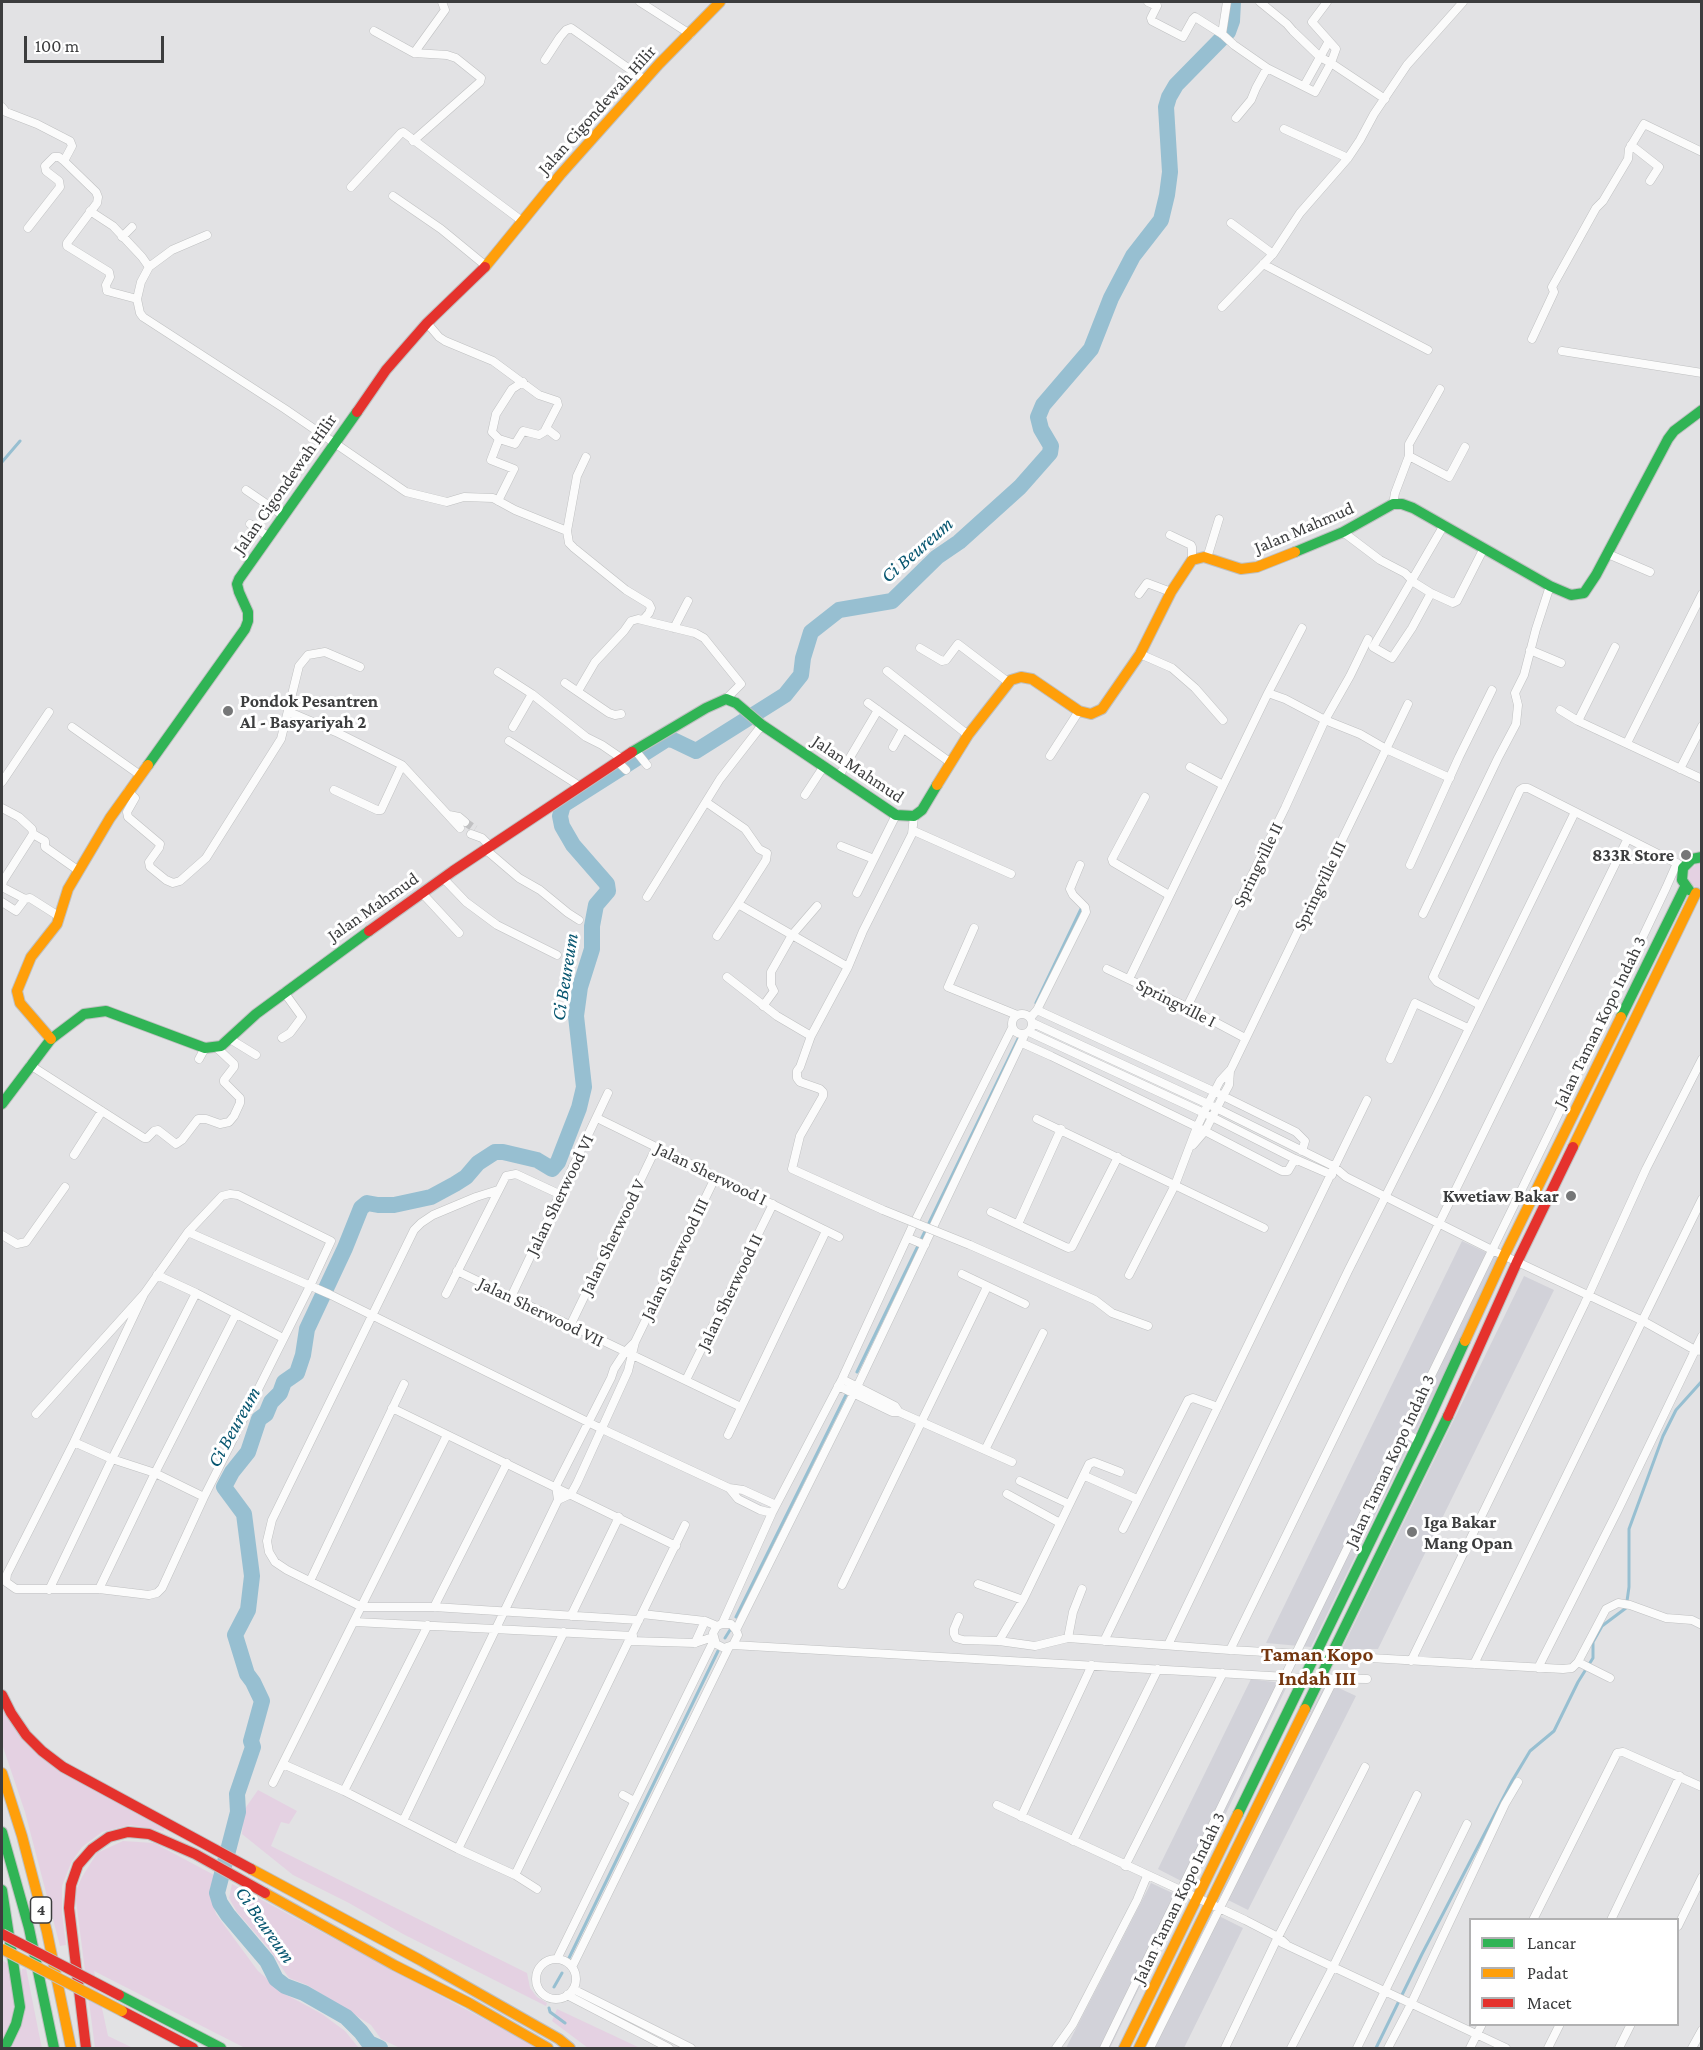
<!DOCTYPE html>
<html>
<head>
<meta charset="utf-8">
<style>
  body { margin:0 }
  #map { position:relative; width:1703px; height:2050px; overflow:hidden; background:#e2e2e4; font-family:"Crimson Pro",serif }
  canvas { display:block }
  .frame { position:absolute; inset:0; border:3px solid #3c3d3e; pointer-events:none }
  .legend { position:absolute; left:1469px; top:1918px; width:210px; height:108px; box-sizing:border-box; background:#fff; border:2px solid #b1b1b2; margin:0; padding:8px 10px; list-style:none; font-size:18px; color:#3c3d3e }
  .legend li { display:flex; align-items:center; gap:12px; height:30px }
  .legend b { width:30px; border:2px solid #b1b1b2 }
  .scale { position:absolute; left:24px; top:36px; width:140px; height:27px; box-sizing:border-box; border:3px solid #3c3d3e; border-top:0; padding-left:8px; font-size:18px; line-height:21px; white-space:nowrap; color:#3c3d3e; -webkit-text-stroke:4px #fff; paint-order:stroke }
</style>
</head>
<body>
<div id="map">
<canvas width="1703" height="2050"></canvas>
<div class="frame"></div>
<ul class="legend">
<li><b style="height:8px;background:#30b455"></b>Lancar</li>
<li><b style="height:8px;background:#ff9f0a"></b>Padat</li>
<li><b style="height:8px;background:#e5322d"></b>Macet</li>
</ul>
<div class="scale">100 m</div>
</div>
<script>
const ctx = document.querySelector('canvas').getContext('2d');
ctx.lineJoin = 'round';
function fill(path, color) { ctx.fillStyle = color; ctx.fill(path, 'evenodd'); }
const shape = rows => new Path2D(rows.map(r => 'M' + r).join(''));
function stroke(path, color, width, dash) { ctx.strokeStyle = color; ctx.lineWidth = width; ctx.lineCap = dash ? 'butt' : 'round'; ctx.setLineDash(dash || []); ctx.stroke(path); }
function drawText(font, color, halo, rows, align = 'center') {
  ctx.font = font + ' "Crimson Pro",serif'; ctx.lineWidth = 6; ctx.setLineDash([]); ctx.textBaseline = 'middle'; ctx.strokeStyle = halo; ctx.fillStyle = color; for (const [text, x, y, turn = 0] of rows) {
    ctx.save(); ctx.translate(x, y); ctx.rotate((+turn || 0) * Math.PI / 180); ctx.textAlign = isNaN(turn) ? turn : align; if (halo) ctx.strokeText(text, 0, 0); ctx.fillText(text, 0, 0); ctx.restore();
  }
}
const built = shape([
  [1462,1241,1500,1259,1311,1647,1266,1643],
  [1524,1276,1554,1290,1378,1649,1342,1649],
  [1251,1679,1288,1684,1191,1886,1158,1869],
  [1326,1682,1356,1696,1248,1910,1220,1896],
  [1151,1883,1183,1898,1110,2048,1066,2048],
  [1213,1913,1243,1928,1184,2048,1146,2048]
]);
const green = shape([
  [1698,863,1701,863,1701,891,1691,884,1689,878,1689,870],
  [2,1708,41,1757,164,1826,164,1831,130,1825,102,1832,82,1847,71,1863,62,1886,62,1913,66,1945,60,1946,25,1812,2,1744],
  [258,1790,297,1811,289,1824,281,1822,271,1846,527,1973,530,1988,537,1997,547,2003,546,2006,403,1934,349,1903,293,1875,242,1834,244,1810],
  [123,1841,154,1843,214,1875,210,1889,216,1914,258,1971,285,1994,322,2014,345,2031,358,2047,363,2048,245,2048,94,1971,108,2036,133,2048,95,2048,75,1893,82,1877,97,1853],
  [232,1884,538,2048,400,2048,381,2039,371,2025,307,1985,289,1978,269,1949,237,1912,229,1898],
  [2,1960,10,1965,15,1992,13,2017,2,2041],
  [26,1968,39,2034,42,2048,10,2048,22,1969],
  [557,2009,640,2048,588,2048,552,2021]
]);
const stream = shape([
  [2,462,20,441],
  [1036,1003,1081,909],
  [857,1372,1018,1039],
  [736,1617,846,1395],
  [725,1638,730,1630],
  [569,1958,718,1651],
  [554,1987,562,1973],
  [549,2008,550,2012,565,2023],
  [1376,2048,1422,1954,1512,1781,1530,1751,1554,1731,1578,1682,1593,1658,1593,1642,1602,1626,1626,1608,1629,1587,1629,1529,1663,1436,1676,1410,1702,1381]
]);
const river = shape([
  [380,2048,369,2043,361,2032,346,2017,304,1993,285,1986,276,1979,267,1961,228,1915,220,1903,217,1893,238,1812,237,1794,253,1747,251,1741,262,1701,253,1682,247,1674,235,1635,248,1610,252,1576,244,1514,224,1487,232,1472,248,1452,259,1419,266,1414,271,1402,280,1393,284,1382,297,1373,303,1355,307,1329,345,1248,361,1208,367,1203,378,1205,394,1205,431,1197,455,1184,466,1177,478,1163,495,1152,503,1152,537,1160,552,1169,558,1162,579,1108,584,1087,576,1016,580,987,592,949,592,926,596,905,608,891,607,884,573,845,562,826,560,816,563,805,667,739,673,740,696,751,785,695,801,675,803,658,811,632,839,610,892,601,937,557,959,542,1020,487,1050,453,1051,446,1041,429,1038,417,1043,405,1091,349,1111,298,1133,256,1161,220,1167,195,1170,172,1166,107,1169,97,1176,85,1228,32,1232,21,1233,2]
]);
const streetTunnel = shape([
  [465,822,475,829]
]);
const street = shape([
  [640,2,690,34],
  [1148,2,1157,6,1151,18,1152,21,1183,37,1193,19,1195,17,1222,34,1234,45,1267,68,1315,92,1331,63,1385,99],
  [1260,2,1287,24,1293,31,1320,57,1331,63,1336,49,1312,22,1327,2],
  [374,31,414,53,447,55,456,58,481,78,480,82,413,141],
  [1222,34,1227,2],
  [414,53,445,10,442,2],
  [545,60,560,37,566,30,571,28,645,80],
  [1304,86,1329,41],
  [2,107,6,112,37,124,70,141,72,146,64,161,96,192,98,197,97,203,67,243,67,246,109,272,110,277,106,285,107,291,137,299],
  [1236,118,1251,100,1256,88,1267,68],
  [1284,129,1348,158],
  [1631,145,1659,167,1650,181],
  [351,187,401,133,403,132,522,221],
  [393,196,441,229,486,266],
  [90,211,113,226,142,257,149,267],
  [1231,223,1273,254],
  [28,228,60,187,59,181,46,171,45,166,54,157,59,157,64,161],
  [207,235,172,250,149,267,141,282,137,299,140,313,143,317,285,409,406,492,447,502,464,497,493,498,515,510,567,531],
  [122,237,132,227],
  [1263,264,1428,350],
  [1222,307,1273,254,1300,213,1348,158,1360,140,1374,114,1407,65,1463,2],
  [427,323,439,337,445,341,493,361,539,395,557,401,558,405,544,432,539,435,523,431,515,444,499,439,491,460,514,469,498,501],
  [1532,339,1554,292,1552,287,1556,280,1596,208,1603,201,1628,159,1629,149,1644,124,1702,152],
  [1562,351,1702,373],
  [547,429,556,436],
  [499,439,492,432,496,414,512,389,523,382],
  [1409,456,1449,477,1465,447],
  [586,457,577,476,567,531,569,543,574,548,626,590,649,604,651,608,649,613,643,620],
  [246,490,284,516],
  [1393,504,1395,493,1409,456,1409,444,1440,389],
  [250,524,269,537],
  [1343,532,1380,560,1405,573,1415,583,1431,593,1453,603,1457,601,1484,548],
  [1170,535,1191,545,1192,547,1192,560],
  [1608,554,1650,572],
  [1207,558,1219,519],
  [1431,593,1412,628,1392,658,1373,647,1444,525],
  [1139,594,1147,583,1171,592],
  [674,628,688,601],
  [920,648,942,661,946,660,958,644,1008,682],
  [1530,650,1561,663],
  [1140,654,1172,668,1195,688,1223,720],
  [887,671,968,735],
  [498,672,532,694,586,737,602,745,621,758],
  [565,683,609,713,615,715,621,714],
  [578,691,595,662,624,631,631,621,638,619,695,633,704,638,741,684,726,699],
  [1268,693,1285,699,1325,720,1360,734,1386,749,1450,778],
  [868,703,951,763],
  [1560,710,1578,721,1702,779],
  [289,712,336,732,402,765,460,828],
  [1578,721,1615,647],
  [72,727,140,775],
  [513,727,532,694],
  [509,741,575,783,578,787],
  [1627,743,1702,594],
  [893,747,903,729],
  [635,750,647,765],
  [1050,756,1079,711],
  [617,761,626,770],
  [1190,767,1223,785],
  [1680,769,1702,726],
  [839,776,878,710],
  [2,782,49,712],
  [334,790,377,810,381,810,402,765],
  [128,791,135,798,127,812,128,817,160,844,159,848,149,862,150,867,166,880,173,883,180,881,206,858,281,739,299,666,308,655,325,652,360,667],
  [805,795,824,766],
  [1145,797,1112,859,1113,862,1169,895],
  [706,802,745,829,759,849,767,853,766,860,738,904,848,967],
  [2,808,19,817,32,829,33,834,45,841,45,847,79,871],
  [449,815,459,817,465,822],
  [914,831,1011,874],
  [471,834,482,838,490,846],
  [841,846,874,859],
  [485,849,519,878,540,890,568,913,579,920],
  [1410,865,1459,757,1492,690],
  [443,878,466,902,497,925,557,955],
  [422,893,459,933],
  [857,893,896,815],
  [647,897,720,779,762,725],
  [25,899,2,887,3,881,33,834],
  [2,902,16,911,25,899,30,898,60,917],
  [1423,914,1498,758,1516,724,1518,705,1515,693,1524,675,1536,629,1550,586],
  [974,928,948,987,1017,1015],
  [717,936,738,904],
  [1107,969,1187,1007,1245,1038],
  [727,977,777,1016,811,1036],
  [1129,979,1268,693,1302,628],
  [1480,1005,1437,982,1433,977,1520,790,1523,788,1528,788,1680,865],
  [763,1006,774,991,771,985,771,972,792,935,817,906],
  [1187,1007,1285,808,1325,720,1350,676,1368,639],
  [1037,1010,1215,1092,1296,1132,1305,1141,1302,1151],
  '1012 1024a10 10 0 1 1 20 0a10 10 0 1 1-20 0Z',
  [1030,1018,1037,1010,1086,912,1085,907,1073,895,1070,889,1080,865],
  [1033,1023,1208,1104,1333,1166,1346,1177,1492,1250,1643,1321,1695,1350,1702,1351],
  [1029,1032,1204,1113,1295,1159,1332,1175],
  [282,1038,290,1033,302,1017,284,992],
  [230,1039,256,1055],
  [1022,1043,1051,1056,1197,1127,1282,1171,1288,1171,1295,1159],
  [199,1059,205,1048],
  [1390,1059,1415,1003,1468,1028],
  [30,1065,144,1138,147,1138,154,1131,158,1130,176,1144,182,1140,198,1119,206,1119,220,1124,229,1122,234,1116,240,1103,240,1098,224,1082,224,1080,234,1067,234,1064,217,1048],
  [597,1118,839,1237],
  [1037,1119,1264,1228],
  [1193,1145,1205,1131,1223,1096,1229,1085,1230,1071],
  [74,1155,102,1111],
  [498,1190,476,1197,433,1215,421,1223,414,1230,272,1520,267,1541,269,1552,275,1562,287,1570,362,1607,434,1607,639,1620],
  [883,1210,792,1169,800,1136,823,1096,823,1092,820,1089,800,1082,797,1078,797,1071,800,1067,811,1036,848,967,863,931,912,834,914,816],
  [991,1212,1068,1248,1072,1247,1118,1157],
  [1018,1224,1061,1129],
  [188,1232,329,1294,602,1429,729,1488],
  [2,1235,17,1244,26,1242,65,1187],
  [908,1238,925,1245],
  [970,1245,1095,1300,1112,1313,1148,1326],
  [457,1271,741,1407],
  [962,1274,1025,1304],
  [157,1275,196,1293,283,1338],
  [1129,1275,1175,1185,1197,1127,1208,1104,1220,1081,1231,1069,1408,704],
  [446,1294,506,1176,516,1174,559,1194],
  [511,1297,608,1093],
  [570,1326,656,1148],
  [842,1379,895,1406,899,1412],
  [686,1380,773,1204],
  [838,1386,892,1412,899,1412,1012,1462],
  [392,1408,676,1546],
  [36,1414,144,1294,188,1232,222,1196,230,1194,238,1195,331,1241,310,1286,204,1497,162,1588,157,1593,149,1595,99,1589,16,1589,6,1582,7,1574,74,1442,144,1294],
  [1404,1432,1419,1441],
  [728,1435,826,1231],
  [74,1442,112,1459,155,1473,204,1497],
  [985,1450,1043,1333],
  [1085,1476,1137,1499],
  [1020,1481,1069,1504],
  [1007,1494,1060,1523],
  [558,1500,571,1494,577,1483,628,1371,635,1342,716,1176],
  [772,1513,760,1510,738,1499,729,1488,743,1490,776,1505],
  [1123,1529,1188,1400,1193,1398,1218,1407],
  [310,1581,404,1384],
  [978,1584,1023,1600],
  [842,1585,987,1287],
  [99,1589,155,1473,236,1314],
  [49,1590,112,1459,196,1293],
  [434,1607,507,1463],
  [642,1614,705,1621,717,1626,722,1624,731,1624,736,1630,738,1635,733,1645,724,1648,716,1644,713,1633,717,1626],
  [571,1616,619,1517],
  [959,1617,954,1629,954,1634,956,1638,963,1640,999,1641,1035,1646,1068,1638,1230,1650,1563,1669,1572,1668,1578,1662,1606,1609,1618,1603,1630,1605,1666,1618,1692,1620,1702,1625],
  [355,1622,633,1636],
  [722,1624,772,1513,842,1379,913,1225,1012,1028],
  [736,1630,857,1387,1025,1034],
  [1068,1638,1073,1612,1082,1589],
  [630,1641,695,1643,713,1637],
  [999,1641,1023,1600,1089,1464,1094,1462,1120,1472],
  [1104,1641,1367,1100],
  [695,1643,705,1621],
  [733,1645,1304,1678,1367,1679],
  [1168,1645,1348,1271,1436,1096,1575,812],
  [1230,1650,1627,840],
  [1411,1661,1584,1305,1646,1169,1702,1059],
  [1578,1662,1610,1678],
  [1474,1664,1702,1199],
  [1538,1668,1619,1508,1702,1336],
  [283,1764,344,1791,458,1849,515,1875,537,1889],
  [273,1783,447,1435],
  [344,1791,428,1625],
  [623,1795,634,1801],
  [997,1805,1245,1920,1278,1937,1286,1944],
  [1021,1817,1092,1665],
  [403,1821,558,1500,556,1486,611,1378,614,1369,625,1352,635,1342],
  [1073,1841,1158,1669],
  [458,1849,564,1632],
  [1125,1866,1223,1673],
  [515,1875,685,1525],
  [1533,1920,1617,1753,1623,1752,1702,1787],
  [1611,1920,1680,1776],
  [1678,1926,1702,1877],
  [1282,1943,1506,2048],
  [557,1959,714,1640],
  '536 1979a20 20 0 1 1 40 0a20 20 0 1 1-40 0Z',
  [572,1967,729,1647],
  [573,1989,691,2048],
  [567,1995,669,2048],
  [1056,2048,1073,2024,1137,1900,1147,1876],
  [1104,2048,1555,1121,1666,888,1677,863],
  [1150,2048,1334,1679],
  [1225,2048,1276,1941,1365,1767],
  [1291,2048,1333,1967,1417,1795],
  [1357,2048,1467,1824],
  [1388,2048,1411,2004,1505,1804,1518,1782],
  [1470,2048,1482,2024],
  [1548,2048,1560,2024],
  [1619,2048,1631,2024],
  [1692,2048,1702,2030]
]);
const fast = shape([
  [1295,552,1343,532,1393,504,1402,504,1413,508,1550,586,1571,595,1584,593,1596,575,1668,439,1674,431,1702,410],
  [632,752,706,708,726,699,736,703,762,725,896,815,914,816,922,810,937,785],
  [148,765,245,629,248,621,248,612,239,592,237,584,239,579,357,412],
  [1689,890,1682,880,1683,868,1692,859,1702,857],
  [1621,1017,1685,887],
  [2,1104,51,1039,84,1014,106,1011,205,1048,221,1046,256,1014,369,931],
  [1305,1709,1448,1416],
  [1238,1814,1419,1441,1465,1341],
  [2,1832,29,1928,54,2048],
  [2,1890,20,2007,16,2024,7,2043,2,2048],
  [119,1995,221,2048]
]);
const slow = shape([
  [485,267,560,175,659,64,720,2],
  [937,785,968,735,1011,680,1021,677,1032,679,1079,711,1091,714,1102,709,1140,654,1171,592,1192,560,1204,557,1241,569,1257,567,1295,552],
  [51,1039,20,1003,17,991,31,957,57,924,68,889,110,818,148,765],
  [1573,1147,1696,893],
  [1465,1341,1504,1256,1621,1017],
  [2,1773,22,1836,47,1932,71,2048],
  [251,1869,420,1960,559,2039,570,2048],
  [265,1893,394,1965,469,2003,548,2048],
  [1124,2048,1238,1814],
  [1139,2048,1305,1709]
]);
const jam = shape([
  [357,412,386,370,427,323,485,267],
  [369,931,453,871,632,752],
  [1448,1416,1517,1262,1573,1147],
  [2,1695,11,1713,26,1735,42,1751,63,1767,251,1869],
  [122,2011,193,2048],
  [86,2048,69,1908,71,1885,78,1865,92,1849,109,1837,128,1832,149,1834,195,1854,265,1893]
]);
const streetBridge = shape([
  [883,1210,970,1245]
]);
const slowBridge = shape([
  [2,1949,122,2011]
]);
const jamBridge = shape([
  [2,1934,119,1995]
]);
const markers = [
  [228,711,6,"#767778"],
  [1686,855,6,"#767778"],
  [1571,1196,6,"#767778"],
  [1412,1532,6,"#767778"]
];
const shields = [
  [41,1910,21]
];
const shieldNames = [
  ["4",41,1910]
];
const streetNames = [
  ["Jalan Cigondewah Hilir",597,110,-48],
  ["Jalan Cigondewah Hilir",285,484,-55],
  ["Jalan Mahmud",1304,528,-23],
  ["Jalan Mahmud",858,769,34],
  ["Springville II",1258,865,-64],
  ["Springville III",1320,886,-64],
  ["Jalan Mahmud",373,907,-35],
  ["Springville I",1176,1003,27],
  ["Jalan Taman Kopo Indah 3",1600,1022,-64],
  ["Jalan Sherwood I",711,1174,26],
  ["Jalan Sherwood VI",560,1195,-64],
  ["Jalan Sherwood V",613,1237,-64],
  ["Jalan Sherwood III",675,1259,-64],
  ["Jalan Sherwood II",730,1292,-64],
  ["Jalan Sherwood VII",541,1312,26],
  ["Jalan Taman Kopo Indah 3",1390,1461,-65],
  ["Jalan Taman Kopo Indah 3",1179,1898,-64]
];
const poiNames = [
  ["Pondok Pesantren",240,701],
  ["Al - Basyariyah 2",240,722],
  ["833R Store",1674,855,"right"],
  ["Kwetiaw Bakar",1559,1196,"right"],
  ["Iga Bakar",1424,1522],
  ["Mang Opan",1424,1543]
];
const waterNames = [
  ["Ci Beureum",917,550,-41],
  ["Ci Beureum",565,977,-81],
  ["Ci Beureum",234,1427,-61],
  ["Ci Beureum",265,1925,55]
];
const quarterNames = [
  ["Taman Kopo",1317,1655],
  ["Indah III",1317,1679]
];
fill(built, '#d2d2d9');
fill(green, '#e4d1e2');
stroke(stream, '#97bfd1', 3);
stroke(river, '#97bfd1', 16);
stroke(streetTunnel, '#c1c1c3', 8, [8, 4]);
stroke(street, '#bfc0c1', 9);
stroke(fast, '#bfc0c1', 12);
stroke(slow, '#bfc0c1', 12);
stroke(jam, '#bfc0c1', 12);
stroke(street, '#fbfbfb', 8);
stroke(fast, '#30b455', 10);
stroke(slow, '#ff9f0a', 10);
stroke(jam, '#e5322d', 10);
stroke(streetBridge, '#bfc0c1', 9, []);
stroke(slowBridge, '#bfc0c1', 12, []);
stroke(jamBridge, '#bfc0c1', 12, []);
stroke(streetBridge, '#fbfbfb', 8);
stroke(slowBridge, '#ff9f0a', 10);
stroke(jamBridge, '#e5322d', 10);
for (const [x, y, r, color] of markers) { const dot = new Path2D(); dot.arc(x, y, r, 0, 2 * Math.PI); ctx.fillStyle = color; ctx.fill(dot); stroke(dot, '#fff', 2); }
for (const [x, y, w] of shields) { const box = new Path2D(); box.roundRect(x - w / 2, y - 13, w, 26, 4.5); ctx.fillStyle = '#fff'; ctx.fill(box); stroke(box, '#3c3d3e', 1.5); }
drawText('bold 16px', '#3c3d3e', null, shieldNames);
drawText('18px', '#3c3d3e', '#fff', streetNames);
drawText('bold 18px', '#3c3d3e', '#fff', poiNames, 'left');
drawText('italic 20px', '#075670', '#fff', waterNames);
drawText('bold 21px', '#753710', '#fff', quarterNames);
</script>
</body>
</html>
